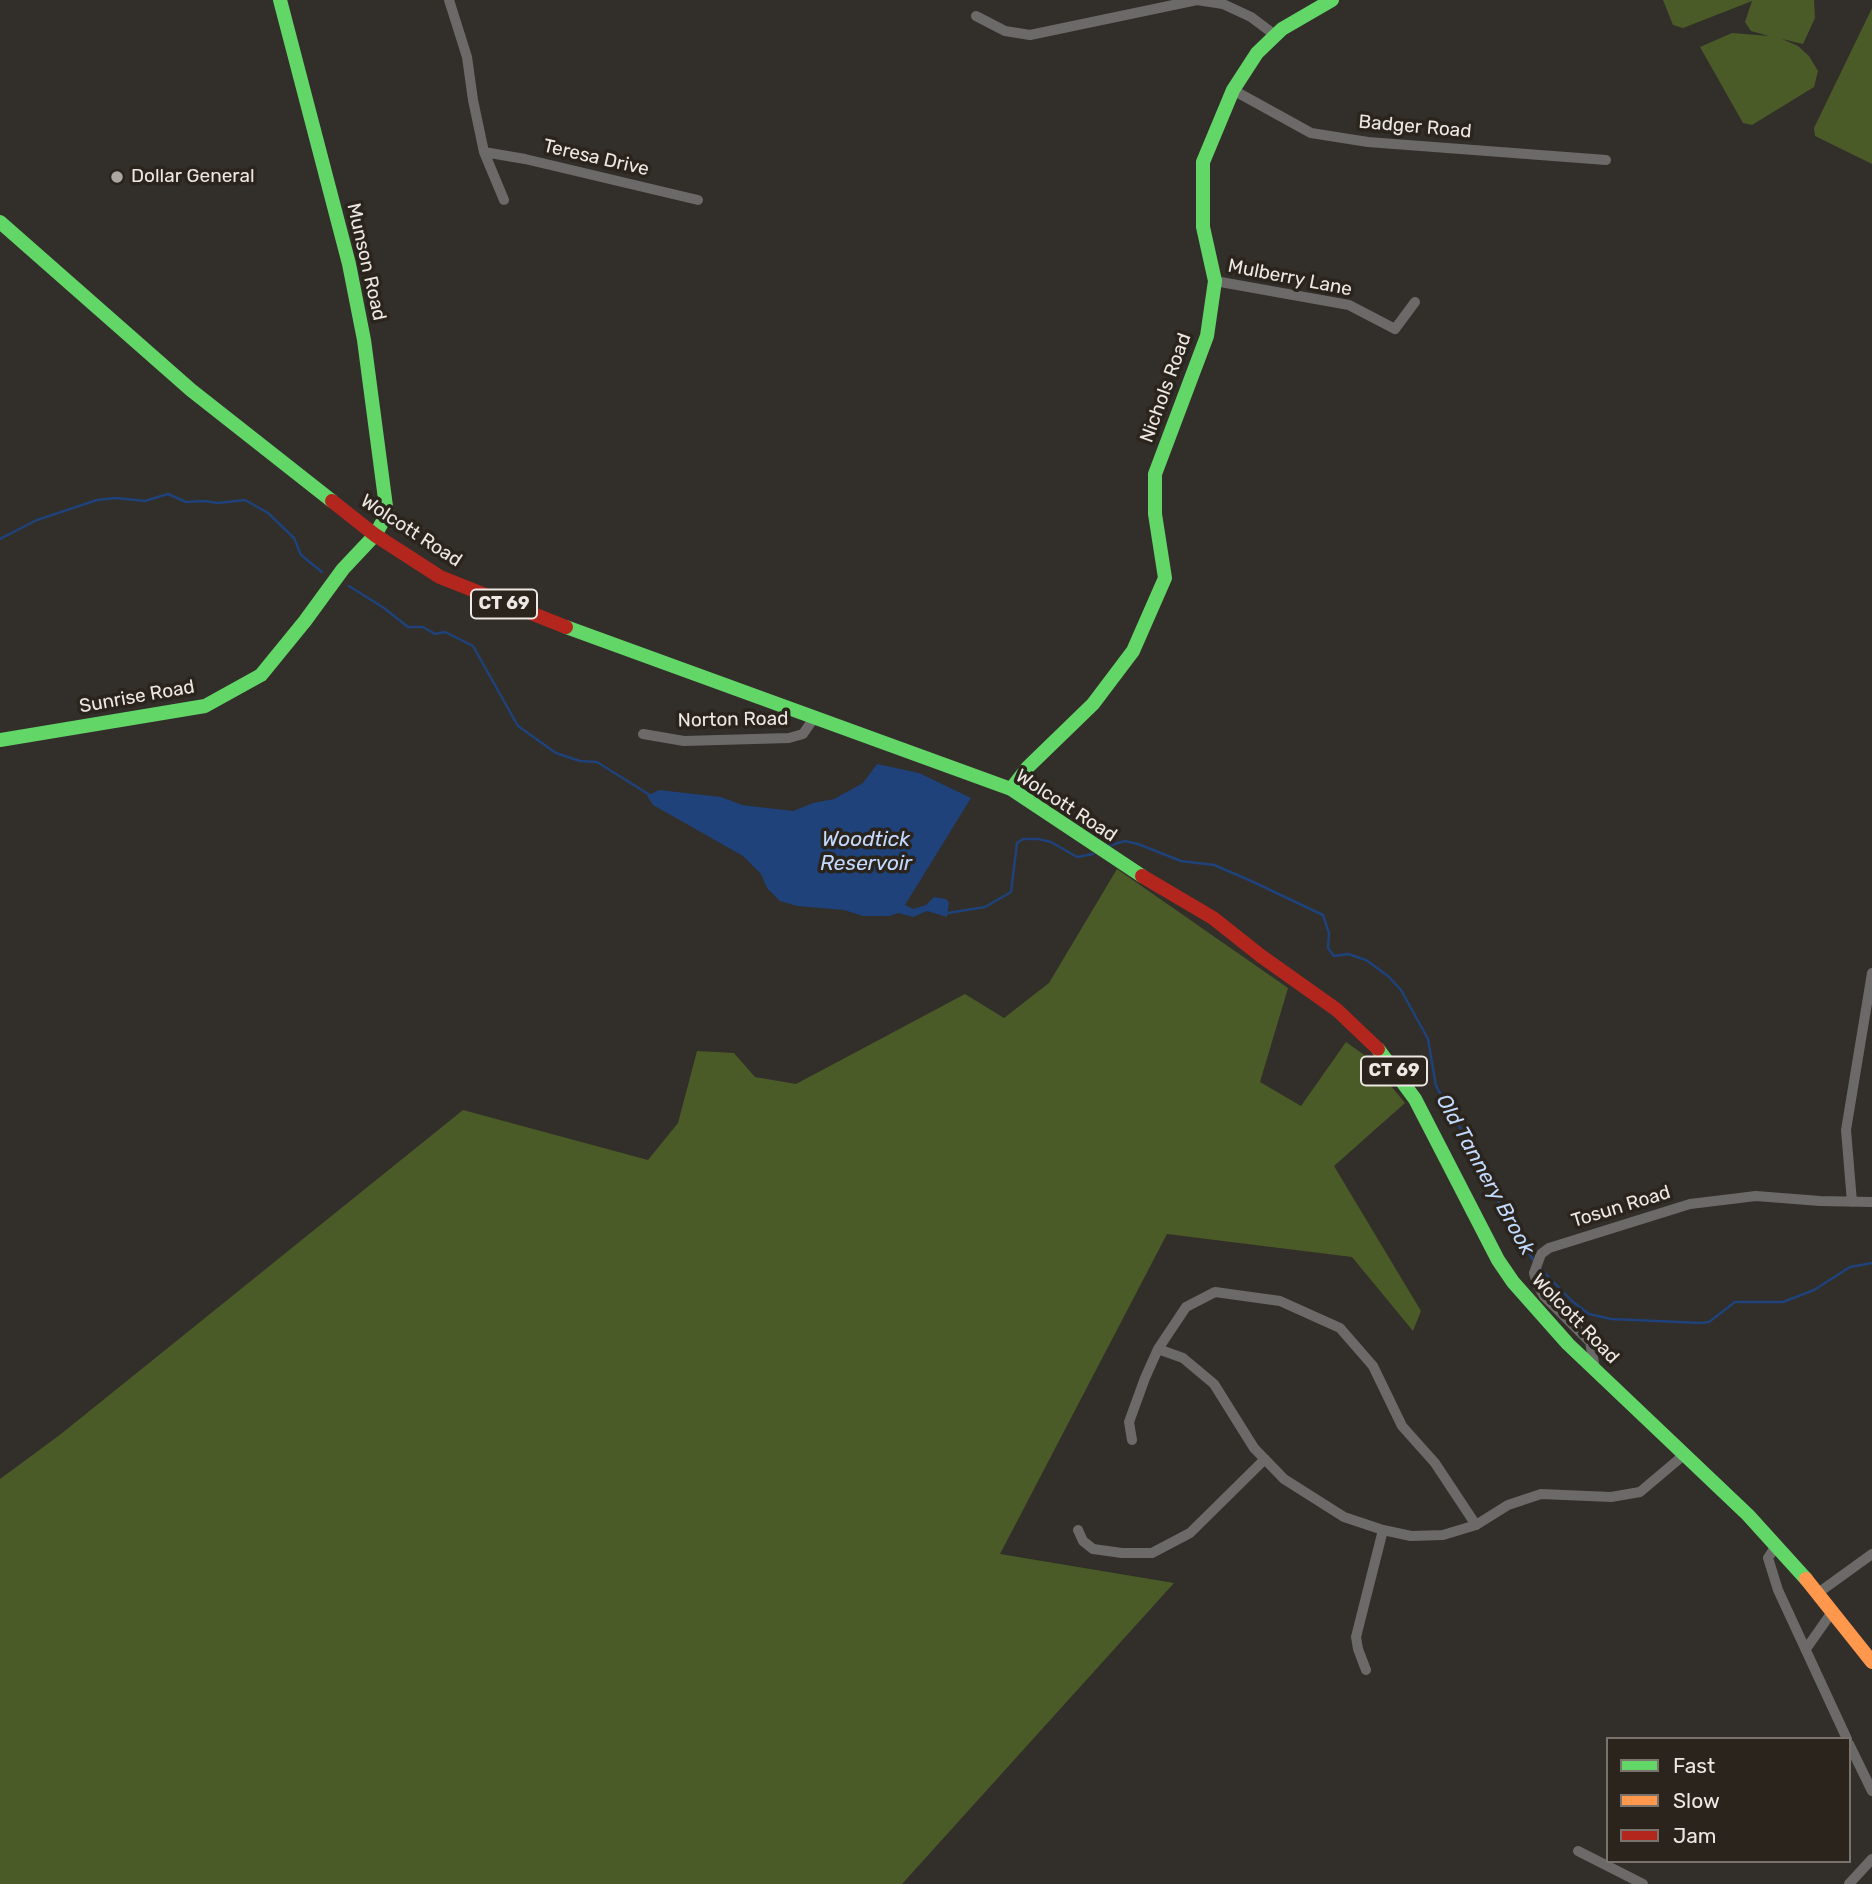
<!DOCTYPE html>
<html>
<head>
<meta charset="utf-8">
<style>
  body { margin:0 }
  #map { position:relative; width:1872px; height:1884px; overflow:hidden; background:#322e2a; font-family:Rubik,sans-serif }
  canvas { display:block }
  .legend { position:absolute; left:1606px; top:1737px; width:245px; height:126px; box-sizing:border-box; background:#2b241d; border:2px solid #79726d; margin:0; padding:9px 12px; list-style:none; font-size:21px; color:#ede8e4 }
  .legend li { display:flex; align-items:center; gap:14px; height:35px }
  .legend b { width:35px; border:2px solid #79726d }
</style>
</head>
<body>
<div id="map">
<canvas width="1872" height="1884"></canvas>
<ul class="legend">
<li><b style="height:9px;background:#63d668"></b>Fast</li>
<li><b style="height:9px;background:#ff974d"></b>Slow</li>
<li><b style="height:9px;background:#b3261e"></b>Jam</li>
</ul>
</div>
<script>
const ctx = document.querySelector('canvas').getContext('2d');
ctx.lineJoin = 'round';
function fill(path, color) { ctx.fillStyle = color; ctx.fill(path, 'evenodd'); }
const shape = rows => new Path2D(rows.map(r => 'M' + r).join(''));
function stroke(path, color, width, dash) { ctx.strokeStyle = color; ctx.lineWidth = width; ctx.lineCap = dash ? 'butt' : 'round'; ctx.setLineDash(dash || []); ctx.stroke(path); }
function drawText(font, color, halo, rows, align = 'center') {
  ctx.font = font + ' Rubik,sans-serif'; ctx.lineWidth = 7; ctx.setLineDash([]); ctx.textBaseline = 'middle'; ctx.strokeStyle = halo; ctx.fillStyle = color; for (const [text, x, y, turn = 0] of rows) {
    ctx.save(); ctx.translate(x, y); ctx.rotate((+turn || 0) * Math.PI / 180); ctx.textAlign = isNaN(turn) ? turn : align; if (halo) ctx.strokeText(text, 0, 0); ctx.fillText(text, 0, 0); ctx.restore();
  }
}
const green = shape([
  [1663,0,1814,0,1815,18,1803,44,1782,39,1798,46,1809,56,1818,71,1814,87,1752,125,1743,123,1700,47,1732,33,1769,36,1751,31,1745,22,1752,1,1683,28,1673,25],
  [1872,8,1872,164,1815,136,1814,128],
  [1117,869,1288,988,1260,1082,1301,1106,1346,1042,1367,1057,1405,1103,1334,1166,1421,1311,1413,1331,1352,1257,1167,1234,1000,1554,1174,1583,902,1884,0,1884,0,1479,61,1434,463,1110,648,1160,678,1123,697,1051,734,1053,755,1077,796,1084,965,994,1004,1018,1049,983]
]);
const water = shape([
  [877,764,919,773,971,798,905,905,913,909,926,905,934,897,946,899,949,902,947,917,927,911,913,917,898,913,889,916,863,916,844,910,797,906,780,901,767,888,761,874,743,856,653,805,647,796,659,790,721,797,742,805,793,811,813,803,834,799,863,783]
]);
const stream = shape([
  [0,539,37,520,97,500,116,498,145,501,168,494,186,502,204,501,218,503,245,500,268,513,294,538,301,555,322,572],
  [349,586,384,608,408,627,423,627,435,634,445,632,473,646,518,726,556,753,580,761,597,762,653,797],
  [1108,846,1125,841,1138,844,1181,861,1214,865,1249,880,1323,915,1329,933,1328,948,1334,956,1348,954,1366,960,1388,976,1401,990,1428,1039,1436,1086,1482,1165,1495,1192,1503,1214,1536,1264],
  [948,913,985,907,1011,892,1017,843,1023,839,1038,839,1051,842,1077,857,1093,854],
  [1540,1268,1572,1301,1589,1314,1611,1319,1701,1323,1709,1322,1735,1302,1783,1302,1814,1290,1850,1267,1872,1263]
]);
const street = shape([
  [449,0,467,57,473,100,484,152,504,200],
  [976,16,1005,31,1030,35,1197,0,1223,4,1251,17,1275,35],
  [1233,90,1311,133,1368,142,1606,160],
  [484,152,525,159,698,200],
  [1215,281,1349,305,1395,329,1415,302],
  [643,734,684,741,789,738,803,734,814,718],
  [1852,1202,1846,1130,1872,973],
  [1158,1349,1183,1358,1214,1384,1254,1448,1284,1479,1344,1517,1383,1530,1411,1536,1443,1535,1476,1525,1508,1505,1541,1494,1611,1497,1640,1492,1685,1454],
  [1595,1368,1590,1342,1544,1296,1537,1284,1534,1273,1541,1254,1549,1248,1690,1204,1756,1196,1820,1201,1872,1202],
  [1132,1440,1129,1422,1145,1378,1158,1349,1186,1307,1215,1292,1280,1301,1340,1328,1373,1366,1402,1426,1435,1463,1476,1525],
  [1078,1530,1083,1541,1093,1549,1122,1553,1152,1553,1190,1533,1265,1459],
  [1776,1546,1768,1558,1778,1590,1847,1739],
  [1818,1593,1872,1554],
  [1806,1649,1832,1612],
  [1366,1670,1358,1649,1356,1637,1383,1530],
  [1849,1744,1872,1791],
  [1578,1851,1643,1884],
  [1849,1884,1872,1859]
]);
const fast = shape([
  [0,222,191,390,332,501],
  [566,627,1011,789,1142,876],
  [0,740,205,706,261,675,305,621,343,569,375,535,387,514,364,340,349,264,280,0],
  [1011,789,1028,767,1093,704,1133,651,1165,578,1155,514,1155,474,1207,336,1215,281,1203,227,1203,162,1233,90,1257,53,1282,29,1332,0],
  [1378,1049,1415,1099,1498,1260,1513,1282,1568,1344,1748,1515,1806,1579]
]);
const slow = shape([
  [1806,1579,1872,1662]
]);
const jam = shape([
  [332,501,375,535,440,577,566,627],
  [1142,876,1213,918,1261,956,1337,1010,1378,1049]
]);
const markers = [
  [117,177,7,"#aca7a3"]
];
const shields = [
  [504,604,66],
  [1394,1071,66]
];
const shieldNames = [
  ["CT 69",504,604],
  ["CT 69",1394,1071]
];
const streetNames = [
  ["Badger Road",1415,127,5],
  ["Teresa Drive",596,158,13],
  ["Munson Road",366,262,77],
  ["Mulberry Lane",1290,278,11],
  ["Nichols Road",1166,388,-70],
  ["Wolcott Road",411,531,33],
  ["Sunrise Road",137,697,-10],
  ["Norton Road",733,720,-1],
  ["Wolcott Road",1066,806,33],
  ["Tosun Road",1621,1207,-17],
  ["Wolcott Road",1575,1319,46]
];
const poiNames = [
  ["Dollar General",131,177]
];
const waterNames = [
  ["Woodtick",866,840],
  ["Reservoir",866,864],
  ["Old Tannery Brook",1485,1175,61]
];
fill(green, '#4a5b27');
fill(water, '#1e4279');
stroke(stream, '#1e4279', 2.5);
stroke(street, '#6c6a69', 10);
stroke(fast, '#63d668', 14);
stroke(slow, '#ff974d', 14);
stroke(jam, '#b3261e', 14);
for (const [x, y, r, color] of markers) { const dot = new Path2D(); dot.arc(x, y, r, 0, 2 * Math.PI); ctx.fillStyle = color; ctx.fill(dot); stroke(dot, '#2b241d', 2.5); }
for (const [x, y, w] of shields) { const box = new Path2D(); box.roundRect(x - w / 2, y - 14.5, w, 29, 5); ctx.fillStyle = '#2b241d'; ctx.fill(box); stroke(box, '#ede8e4', 2); }
drawText('bold 18px', '#ede8e4', null, shieldNames);
drawText('19px', '#ede8e4', '#2b241d', streetNames);
drawText('19px', '#ede8e4', '#2b241d', poiNames, 'left');
drawText('italic 21px', '#c2dafe', '#2b241d', waterNames);
</script>
</body>
</html>
